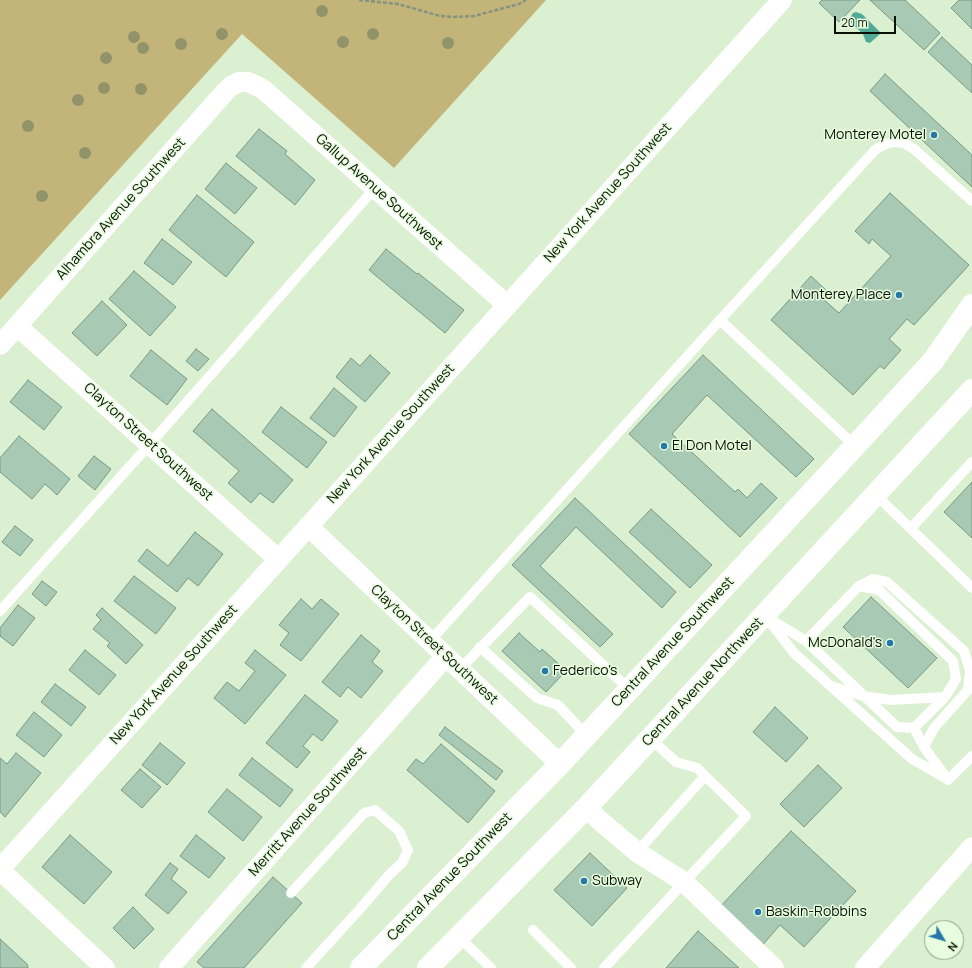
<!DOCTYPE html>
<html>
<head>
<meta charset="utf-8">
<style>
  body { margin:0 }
  #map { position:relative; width:972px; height:968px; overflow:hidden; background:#daf0d1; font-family:Manrope,sans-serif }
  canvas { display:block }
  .north { position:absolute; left:924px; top:920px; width:40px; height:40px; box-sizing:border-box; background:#e7fdde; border:1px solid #8e9e88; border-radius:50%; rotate:128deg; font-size:11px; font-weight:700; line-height:16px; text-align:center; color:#091006 }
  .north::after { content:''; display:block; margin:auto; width:14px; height:18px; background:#2678a8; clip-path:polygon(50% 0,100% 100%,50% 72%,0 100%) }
  .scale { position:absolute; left:834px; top:16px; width:62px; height:18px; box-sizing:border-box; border:2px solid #091006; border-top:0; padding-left:5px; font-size:12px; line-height:14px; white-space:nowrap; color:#091006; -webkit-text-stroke:3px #e7fdde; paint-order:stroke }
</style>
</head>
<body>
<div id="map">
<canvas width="972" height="968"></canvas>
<div class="north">N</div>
<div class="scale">20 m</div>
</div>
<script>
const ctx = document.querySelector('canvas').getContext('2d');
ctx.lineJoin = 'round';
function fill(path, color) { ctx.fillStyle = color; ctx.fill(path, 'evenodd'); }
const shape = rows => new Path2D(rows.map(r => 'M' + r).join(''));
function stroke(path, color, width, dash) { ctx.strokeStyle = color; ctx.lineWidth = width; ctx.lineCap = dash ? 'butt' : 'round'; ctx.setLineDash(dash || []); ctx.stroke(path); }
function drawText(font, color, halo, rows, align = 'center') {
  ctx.font = font + ' Manrope,sans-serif'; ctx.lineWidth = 3; ctx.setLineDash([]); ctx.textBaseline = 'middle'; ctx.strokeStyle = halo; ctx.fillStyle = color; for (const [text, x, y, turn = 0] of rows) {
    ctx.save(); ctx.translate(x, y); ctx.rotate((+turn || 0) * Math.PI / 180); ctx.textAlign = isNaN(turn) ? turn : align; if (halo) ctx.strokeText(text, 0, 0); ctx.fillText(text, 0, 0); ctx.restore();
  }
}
const green = shape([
  [0,0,546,0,394,168,242,34,0,300]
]);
const water = shape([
  [856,12,862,14,880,32,880,34,870,43,866,42,863,34,850,22,850,18,853,13]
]);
const building = shape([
  [822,0,860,0,839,22,819,3,822,0],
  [870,0,905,0,940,33,924,50,870,0],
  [959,0,972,0,972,29,951,8,959,0],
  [942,37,972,65,972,93,928,52,942,37],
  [885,74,972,155,972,187,870,91,885,74],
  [259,129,287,151,285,154,315,180,295,205,236,156,259,129],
  [226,163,257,188,235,214,205,189,226,163],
  [890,193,969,265,914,325,907,319,889,339,901,350,884,369,880,366,853,395,771,320,811,276,828,292,822,298,839,313,891,256,872,239,869,244,855,231,890,193],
  [197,195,254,242,226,277,169,230,197,195],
  [162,239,192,262,173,285,144,263,162,239],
  [386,249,417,274,418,273,464,310,445,333,369,270,386,249],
  [134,271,176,307,150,336,109,299,134,271],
  [102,301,127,325,97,356,72,333,102,301],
  [196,349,209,359,198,371,186,361,196,349],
  [151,350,187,379,167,405,130,376,151,350],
  [370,355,390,373,365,402,336,377,351,358,360,366,370,355],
  [703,355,814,459,796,477,707,395,672,434,735,492,738,489,747,498,761,483,777,498,740,537,629,434,703,355],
  [28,380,62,407,44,430,10,402,28,380],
  [334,388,357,407,334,437,310,418,334,388],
  [281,407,327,442,307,468,262,432,281,407],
  [212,409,293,480,273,503,260,493,251,503,228,483,239,471,193,431,212,409],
  [19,436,70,479,57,495,45,484,32,499,0,472,0,458,19,436],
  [94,456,111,469,95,490,78,476,94,456],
  [972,482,972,538,944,512,972,482],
  [575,498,676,592,662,608,576,527,540,566,613,634,600,647,512,565,575,498],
  [651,509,712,565,690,588,629,532,651,509],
  [15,526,33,540,20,556,2,542,15,526],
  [195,532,223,554,198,586,188,578,177,592,138,561,147,549,168,566,195,532],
  [134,576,176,608,156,634,114,601,134,576],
  [42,581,57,592,46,606,32,594,42,581],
  [871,597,937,658,908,688,843,627,871,597],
  [301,599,312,609,321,599,339,614,301,661,280,645,289,633,279,625,301,599],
  [18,605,35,618,13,646,0,636,0,628,18,605],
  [102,608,143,645,126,664,107,646,110,643,93,629,101,620,96,615,102,608],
  [519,633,540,652,542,649,560,665,557,667,564,673,546,692,502,651,519,633],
  [361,635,380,651,372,662,383,671,361,698,348,687,340,697,322,682,361,635],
  [85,650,116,675,99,695,69,670,85,650],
  [255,650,286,675,245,724,214,698,227,682,239,691,255,671,245,663,255,650],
  [55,684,86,707,71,726,41,702,55,684],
  [305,695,338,721,322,741,313,734,303,746,310,752,297,768,266,743,305,695],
  [775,707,808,738,786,762,753,732,775,707],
  [34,712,62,735,44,757,16,735,34,712],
  [445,727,503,771,496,780,439,735,445,727],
  [160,743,185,763,167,785,142,765,160,743],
  [441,744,495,791,468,823,407,770,416,759,423,764,441,744],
  [16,753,41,773,5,817,0,812,0,758,7,764,16,753],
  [252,758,293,790,280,807,239,775,252,758],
  [818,765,842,788,804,827,780,804,818,765],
  [140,769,161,787,142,808,121,790,140,769],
  [227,789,262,817,243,841,208,812,227,789],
  [791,831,856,891,804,947,780,925,760,948,718,909,791,831],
  [70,835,112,872,84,904,42,867,70,835],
  [196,835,225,858,209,878,180,856,196,835],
  [590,853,627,888,592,926,554,890,590,853],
  [170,863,178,869,171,879,187,892,168,914,145,895,170,863],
  [273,877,302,903,244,968,204,968,197,962,273,877],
  [133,907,154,929,134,949,113,928,133,907],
  [698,931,739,968,666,968,698,931],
  [0,939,27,964,28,968,0,968,0,939]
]);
const path = shape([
  [359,0,398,4,440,16,454,17,474,16,519,4,526,0]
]);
const lane = shape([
  [720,320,855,446],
  [876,495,972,588],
  [911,528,972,462],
  [859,586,879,590,953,661,956,679,945,697,914,728,924,747],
  [0,611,150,444,375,188],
  [765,616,806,641,859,586,873,579,887,582,964,651,970,671,968,690,934,728,924,747,948,780],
  [770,622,794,653,912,759,945,778],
  [430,641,720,320,875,150,883,145,893,142,904,143,914,149,972,201],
  [806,641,897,727,914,728],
  [480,647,537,698,558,705,587,736],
  [460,669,530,597,629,689],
  [834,687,863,696,891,700,945,697],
  [948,780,972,756],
  [637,852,705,776],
  [291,893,364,813,375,810,399,831,408,850,402,863,389,875,359,910,306,968],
  [533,930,571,968],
  [459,937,491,968],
  [604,968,746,816,697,768,676,762,651,739]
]);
const street = shape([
  [17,326,278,559],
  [0,345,225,92,231,86,239,82,248,82,257,86,264,90,507,305],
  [308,526,560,764],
  [587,807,599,820,637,852,684,882,774,968],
  [0,869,782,0],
  [0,870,105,968],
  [169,968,446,656],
  [865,968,972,847]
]);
const primary = shape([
  [361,968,560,764,855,446,933,361,972,305],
  [428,968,587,807,972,390]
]);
const trees = [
  [322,11],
  [222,34],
  [373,34],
  [134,37],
  [343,42],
  [448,43],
  [181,44],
  [143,48],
  [106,58],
  [104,88],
  [141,89],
  [78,100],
  [28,126],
  [85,153],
  [42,196]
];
const markers = [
  [934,135,4,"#2678a8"],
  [899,295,4,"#2678a8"],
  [664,446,4,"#2678a8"],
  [890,643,4,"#2678a8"],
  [545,671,4,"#2678a8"],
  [584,881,4,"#2678a8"],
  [758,912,4,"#2678a8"]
];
const poiNames = [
  ["Monterey Motel",926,135,"right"],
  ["Monterey Place",891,295,"right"],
  ["El Don Motel",672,446],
  ["McDonald's",882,643,"right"],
  ["Federico's",553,671],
  ["Subway",592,881],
  ["Baskin-Robbins",766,912]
];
const streetNames = [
  ["Gallup Avenue Southwest",379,192,42],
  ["New York Avenue Southwest",608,193,-48],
  ["Alhambra Avenue Southwest",121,209,-48],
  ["New York Avenue Southwest",391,434,-48],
  ["Clayton Street Southwest",148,442,42],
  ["Central Avenue Southwest",673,642,-47],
  ["Clayton Street Southwest",434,645,43],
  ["New York Avenue Southwest",174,675,-48],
  ["Central Avenue Northwest",703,682,-47],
  ["Merritt Avenue Southwest",308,812,-48],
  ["Central Avenue Southwest",450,877,-46]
];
fill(green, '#c3b47a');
fill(water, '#52a997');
fill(building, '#a8cab4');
stroke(building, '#789884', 1);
stroke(path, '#83937d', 2.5, [4, 2]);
stroke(lane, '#fff', 10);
stroke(street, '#fff', 20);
stroke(primary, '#fff', 22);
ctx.fillStyle = '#919469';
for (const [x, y] of trees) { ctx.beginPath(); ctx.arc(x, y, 6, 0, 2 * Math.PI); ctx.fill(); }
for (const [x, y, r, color] of markers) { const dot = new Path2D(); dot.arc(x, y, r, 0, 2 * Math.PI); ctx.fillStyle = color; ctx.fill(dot); stroke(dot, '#e7fdde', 1.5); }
drawText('14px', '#091006', '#e7fdde', poiNames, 'left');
drawText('14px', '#091006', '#e7fdde', streetNames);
</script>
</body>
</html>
